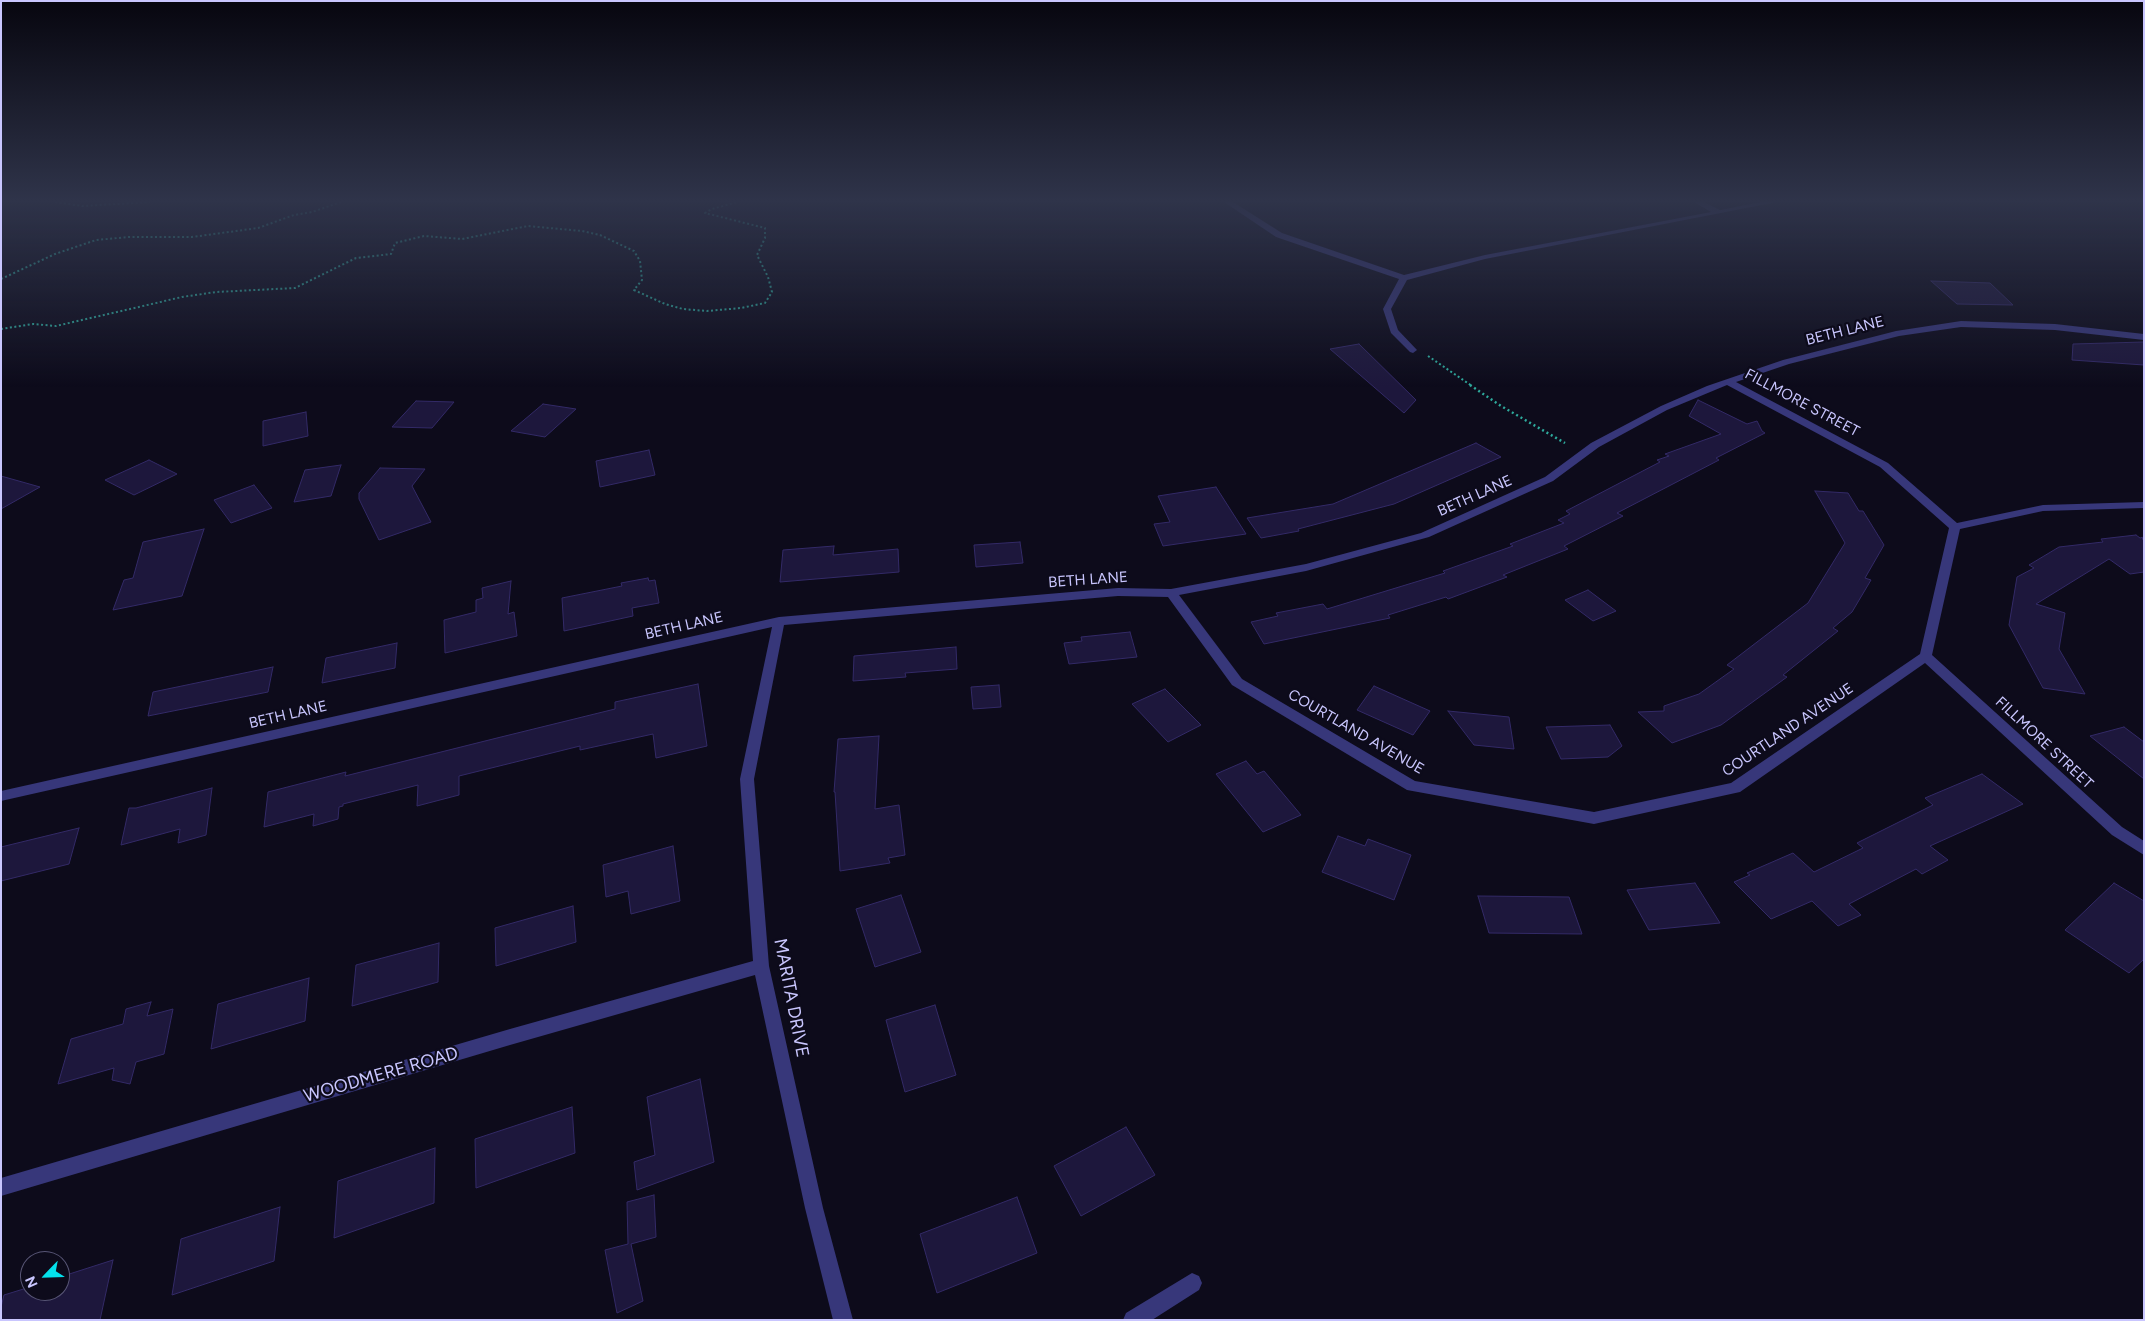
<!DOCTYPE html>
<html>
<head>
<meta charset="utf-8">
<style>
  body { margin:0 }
  #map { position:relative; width:2145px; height:1321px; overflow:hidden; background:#0d0b1b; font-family:Figtree,sans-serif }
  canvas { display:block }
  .frame { position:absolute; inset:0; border:2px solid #c9c6fe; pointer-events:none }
  .north { position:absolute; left:20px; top:1251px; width:50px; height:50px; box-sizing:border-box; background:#0d0b1b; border:1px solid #585676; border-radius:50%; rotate:246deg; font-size:14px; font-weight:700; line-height:20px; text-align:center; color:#c9c6fe }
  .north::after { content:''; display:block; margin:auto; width:18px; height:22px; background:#04e1ec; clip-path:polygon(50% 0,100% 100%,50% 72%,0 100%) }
</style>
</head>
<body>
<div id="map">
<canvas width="2145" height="1321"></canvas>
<div class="frame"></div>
<div class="north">N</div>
</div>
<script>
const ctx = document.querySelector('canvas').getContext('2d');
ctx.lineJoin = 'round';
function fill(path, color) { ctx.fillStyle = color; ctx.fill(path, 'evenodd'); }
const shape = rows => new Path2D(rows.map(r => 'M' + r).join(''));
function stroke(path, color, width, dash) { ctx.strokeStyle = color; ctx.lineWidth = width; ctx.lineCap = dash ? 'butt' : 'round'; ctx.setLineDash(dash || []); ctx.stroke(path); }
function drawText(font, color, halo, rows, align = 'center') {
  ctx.font = font + ' Figtree,sans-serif'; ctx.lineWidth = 4.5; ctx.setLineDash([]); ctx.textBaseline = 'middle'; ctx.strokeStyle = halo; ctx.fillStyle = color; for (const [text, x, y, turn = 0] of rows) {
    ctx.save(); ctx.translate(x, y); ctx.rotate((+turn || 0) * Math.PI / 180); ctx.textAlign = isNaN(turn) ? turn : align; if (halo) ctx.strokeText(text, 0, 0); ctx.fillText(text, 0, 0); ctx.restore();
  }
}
const building = shape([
  [1931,281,1990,283,2013,305,1957,304,1931,281],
  [2144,342,2144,365,2072,360,2073,344,2144,342],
  [1359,344,1416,400,1404,413,1330,349,1359,344],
  [1698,400,1747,424,1757,421,1762,431,1765,433,1716,458,1719,460,1617,513,1623,516,1564,546,1568,549,1503,575,1507,577,1448,599,1446,597,1388,615,1390,618,1264,644,1251,622,1278,616,1276,613,1323,604,1327,609,1445,573,1443,571,1513,546,1510,544,1564,523,1558,520,1570,514,1566,511,1660,462,1657,460,1669,456,1665,454,1721,434,1689,416,1698,400],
  [416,401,454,402,432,428,392,427,416,401],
  [543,404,576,409,545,437,511,431,543,404],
  [306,412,308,436,263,446,263,421,306,412],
  [1476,443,1501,457,1394,504,1298,529,1299,531,1261,538,1247,518,1333,504,1476,443],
  [649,450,655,475,600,487,596,461,649,450],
  [149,460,177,474,134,495,105,480,149,460],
  [341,465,331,496,294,502,305,470,341,465],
  [380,468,425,469,412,486,431,522,379,540,359,499,359,493,380,468],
  [1,476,40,487,1,509,1,476],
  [254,485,272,508,231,523,214,500,254,485],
  [1216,487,1246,534,1163,546,1154,524,1170,522,1158,496,1216,487],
  [1815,491,1848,493,1859,511,1863,511,1884,545,1865,578,1871,580,1852,612,1833,628,1838,631,1783,675,1787,677,1721,725,1672,743,1638,712,1664,711,1664,706,1699,694,1734,669,1727,665,1808,603,1845,543,1815,491],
  [204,529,182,596,113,610,124,580,133,578,143,542,204,529],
  [2136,535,2140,538,2144,537,2142,539,2144,540,2144,572,2130,574,2109,559,2036,604,2065,613,2059,649,2085,694,2043,688,2009,625,2017,577,2034,568,2029,565,2059,547,2103,542,2101,539,2136,535],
  [1020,542,1023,563,976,567,974,545,1020,542],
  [834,546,833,555,898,549,899,572,780,582,783,550,834,546],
  [648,578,649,581,655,580,659,603,632,608,633,616,564,631,562,598,622,586,621,583,648,578],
  [511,581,508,614,514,612,517,636,445,653,444,620,476,612,476,600,483,598,482,588,511,581],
  [1588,590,1616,611,1593,621,1565,600,1588,590],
  [1130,632,1137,657,1069,664,1064,643,1082,641,1081,637,1130,632],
  [397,643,395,668,322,683,326,658,397,643],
  [956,647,957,669,905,673,906,677,853,681,854,656,956,647],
  [273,667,268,692,148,716,153,692,273,667],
  [698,684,707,746,656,758,653,734,580,750,580,746,459,776,459,795,417,806,418,785,343,804,343,806,339,807,338,819,313,826,314,814,264,827,268,792,346,772,345,776,497,738,615,709,615,702,698,684],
  [999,685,1001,707,973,709,971,687,999,685],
  [1374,686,1430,711,1413,735,1357,710,1374,686],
  [1165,689,1201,725,1168,742,1132,704,1165,689],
  [1448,711,1509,717,1514,749,1474,745,1448,711],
  [1610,725,1622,746,1608,757,1561,759,1546,727,1610,725],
  [2124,727,2144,742,2144,779,2090,736,2124,727],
  [879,736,875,809,899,805,905,855,888,858,890,863,840,871,835,792,834,792,838,739,879,736],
  [1246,761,1257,774,1264,771,1301,815,1263,832,1216,774,1246,761],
  [1982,774,2023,804,1930,846,1948,860,1922,874,1916,869,1849,904,1861,915,1838,926,1812,901,1771,919,1734,882,1750,875,1747,873,1793,853,1814,872,1863,848,1857,843,1933,805,1925,798,1982,774],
  [212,788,206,835,178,843,180,829,121,845,129,808,136,808,212,788],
  [79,828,69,864,1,881,1,847,79,828],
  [1338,836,1365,846,1368,839,1411,855,1394,900,1322,872,1338,836],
  [673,846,680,901,631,914,628,891,606,897,603,865,673,846],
  [1695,883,1720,923,1649,930,1627,890,1695,883],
  [2114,883,2144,901,2144,959,2129,973,2065,930,2114,883],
  [901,895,921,952,875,967,856,909,901,895],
  [1478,896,1569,897,1582,934,1489,933,1478,896],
  [573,906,576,942,496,966,495,928,573,906],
  [439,943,438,982,352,1006,356,965,439,943],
  [309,978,305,1021,211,1049,218,1004,309,978],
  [151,1002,147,1016,173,1009,164,1054,136,1062,130,1084,112,1080,114,1068,58,1084,71,1039,123,1024,126,1009,151,1002],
  [935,1005,956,1075,905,1092,886,1020,935,1005],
  [700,1079,714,1162,637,1190,634,1162,655,1155,647,1097,700,1079],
  [572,1107,575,1153,476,1188,475,1139,572,1107],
  [1126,1127,1155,1175,1081,1216,1054,1166,1126,1127],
  [435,1148,434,1203,334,1238,338,1181,435,1148],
  [654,1195,656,1237,631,1244,643,1301,617,1313,605,1250,628,1244,627,1202,654,1195],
  [1017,1197,1037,1253,937,1293,920,1234,1017,1197],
  [280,1207,274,1261,172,1295,181,1239,280,1207],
  [113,1260,100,1320,1,1320,1,1307,4,1295,30,1287,30,1291,60,1291,60,1277,113,1260]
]);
const pathFar1 = shape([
  [55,202,82,206,150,202],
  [1,279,55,254,96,240,129,237,192,237,258,228,294,215,312,212,341,202],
  [1,329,33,324,56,326,182,297,216,292,295,288,356,258,391,254,395,243,424,236,462,239,528,226,582,231,600,235,634,251,640,261,642,280,634,290,665,304,683,309,707,311,741,308,765,303,772,292,768,277,757,255,765,238,765,228,705,213,712,209,737,202],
  [1428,356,1472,386]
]);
const path = shape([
  [1470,385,1501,406,1565,443]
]);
const street = shape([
  [1224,202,1233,202,1282,233,1404,275,1485,255,1711,212,1694,202,1704,202,1720,210,1761,202,1777,202,1485,259,1407,280,1391,309,1398,330,1417,350,1413,353,1410,352,1391,333,1383,309,1399,279,1276,237,1224,202],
  [1961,321,2055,324,2144,334,2144,340,2055,330,1961,327,1899,336,1789,364,1736,382,1888,463,1957,523,2043,505,2144,502,2144,508,2043,511,1960,529,1932,655,2122,827,2144,841,2144,855,2112,835,1925,663,1740,792,1594,824,1407,790,1232,685,1168,597,1118,596,784,625,754,779,769,966,823,1208,853,1320,833,1320,805,1208,755,975,510,1045,1,1196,1,1178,510,1029,753,961,740,779,772,627,1,801,1,791,779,617,1118,588,1171,589,1306,564,1421,533,1545,477,1591,443,1661,406,1707,386,1783,360,1896,331,1961,321],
  [1727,385,1880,467,1949,528,1920,654,1731,783,1594,812,1415,781,1242,679,1179,595,1306,571,1429,537,1553,481,1599,447,1667,410,1727,385],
  [1192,1273,1199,1276,1202,1283,1199,1290,1152,1320,1123,1320,1126,1313,1192,1273]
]);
const streetNames = [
  ["BETH LANE",1845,331,-14],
  ["FILLMORE STREET",1802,403,28],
  ["BETH LANE",1475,496,-24],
  ["BETH LANE",1088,580,-4],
  ["BETH LANE",684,626,-13],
  ["BETH LANE",288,715,-13],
  ["COURTLAND AVENUE",1788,730,-34],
  ["COURTLAND AVENUE",1356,732,30],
  ["FILLMORE STREET",2044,743,43]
];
const nearStreetnames = [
  ["MARITA DRIVE",791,998,79],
  ["WOODMERE ROAD",381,1075,-16]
];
fill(building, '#1d173c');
stroke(building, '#332a67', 1);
stroke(pathFar1, '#2eaa9c', 2, [2, 2.5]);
stroke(path, '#2eaa9c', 2.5, [2, 3]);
fill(street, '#37377a');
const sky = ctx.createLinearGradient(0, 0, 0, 387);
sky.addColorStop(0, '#07060f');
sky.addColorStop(0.52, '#2f344a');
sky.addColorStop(1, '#2f344a00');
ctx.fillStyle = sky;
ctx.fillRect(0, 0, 2145, 387);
drawText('15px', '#c9c6fe', '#0d0b1b', streetNames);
drawText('18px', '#c9c6fe', '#0d0b1b', nearStreetnames);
</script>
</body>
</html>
